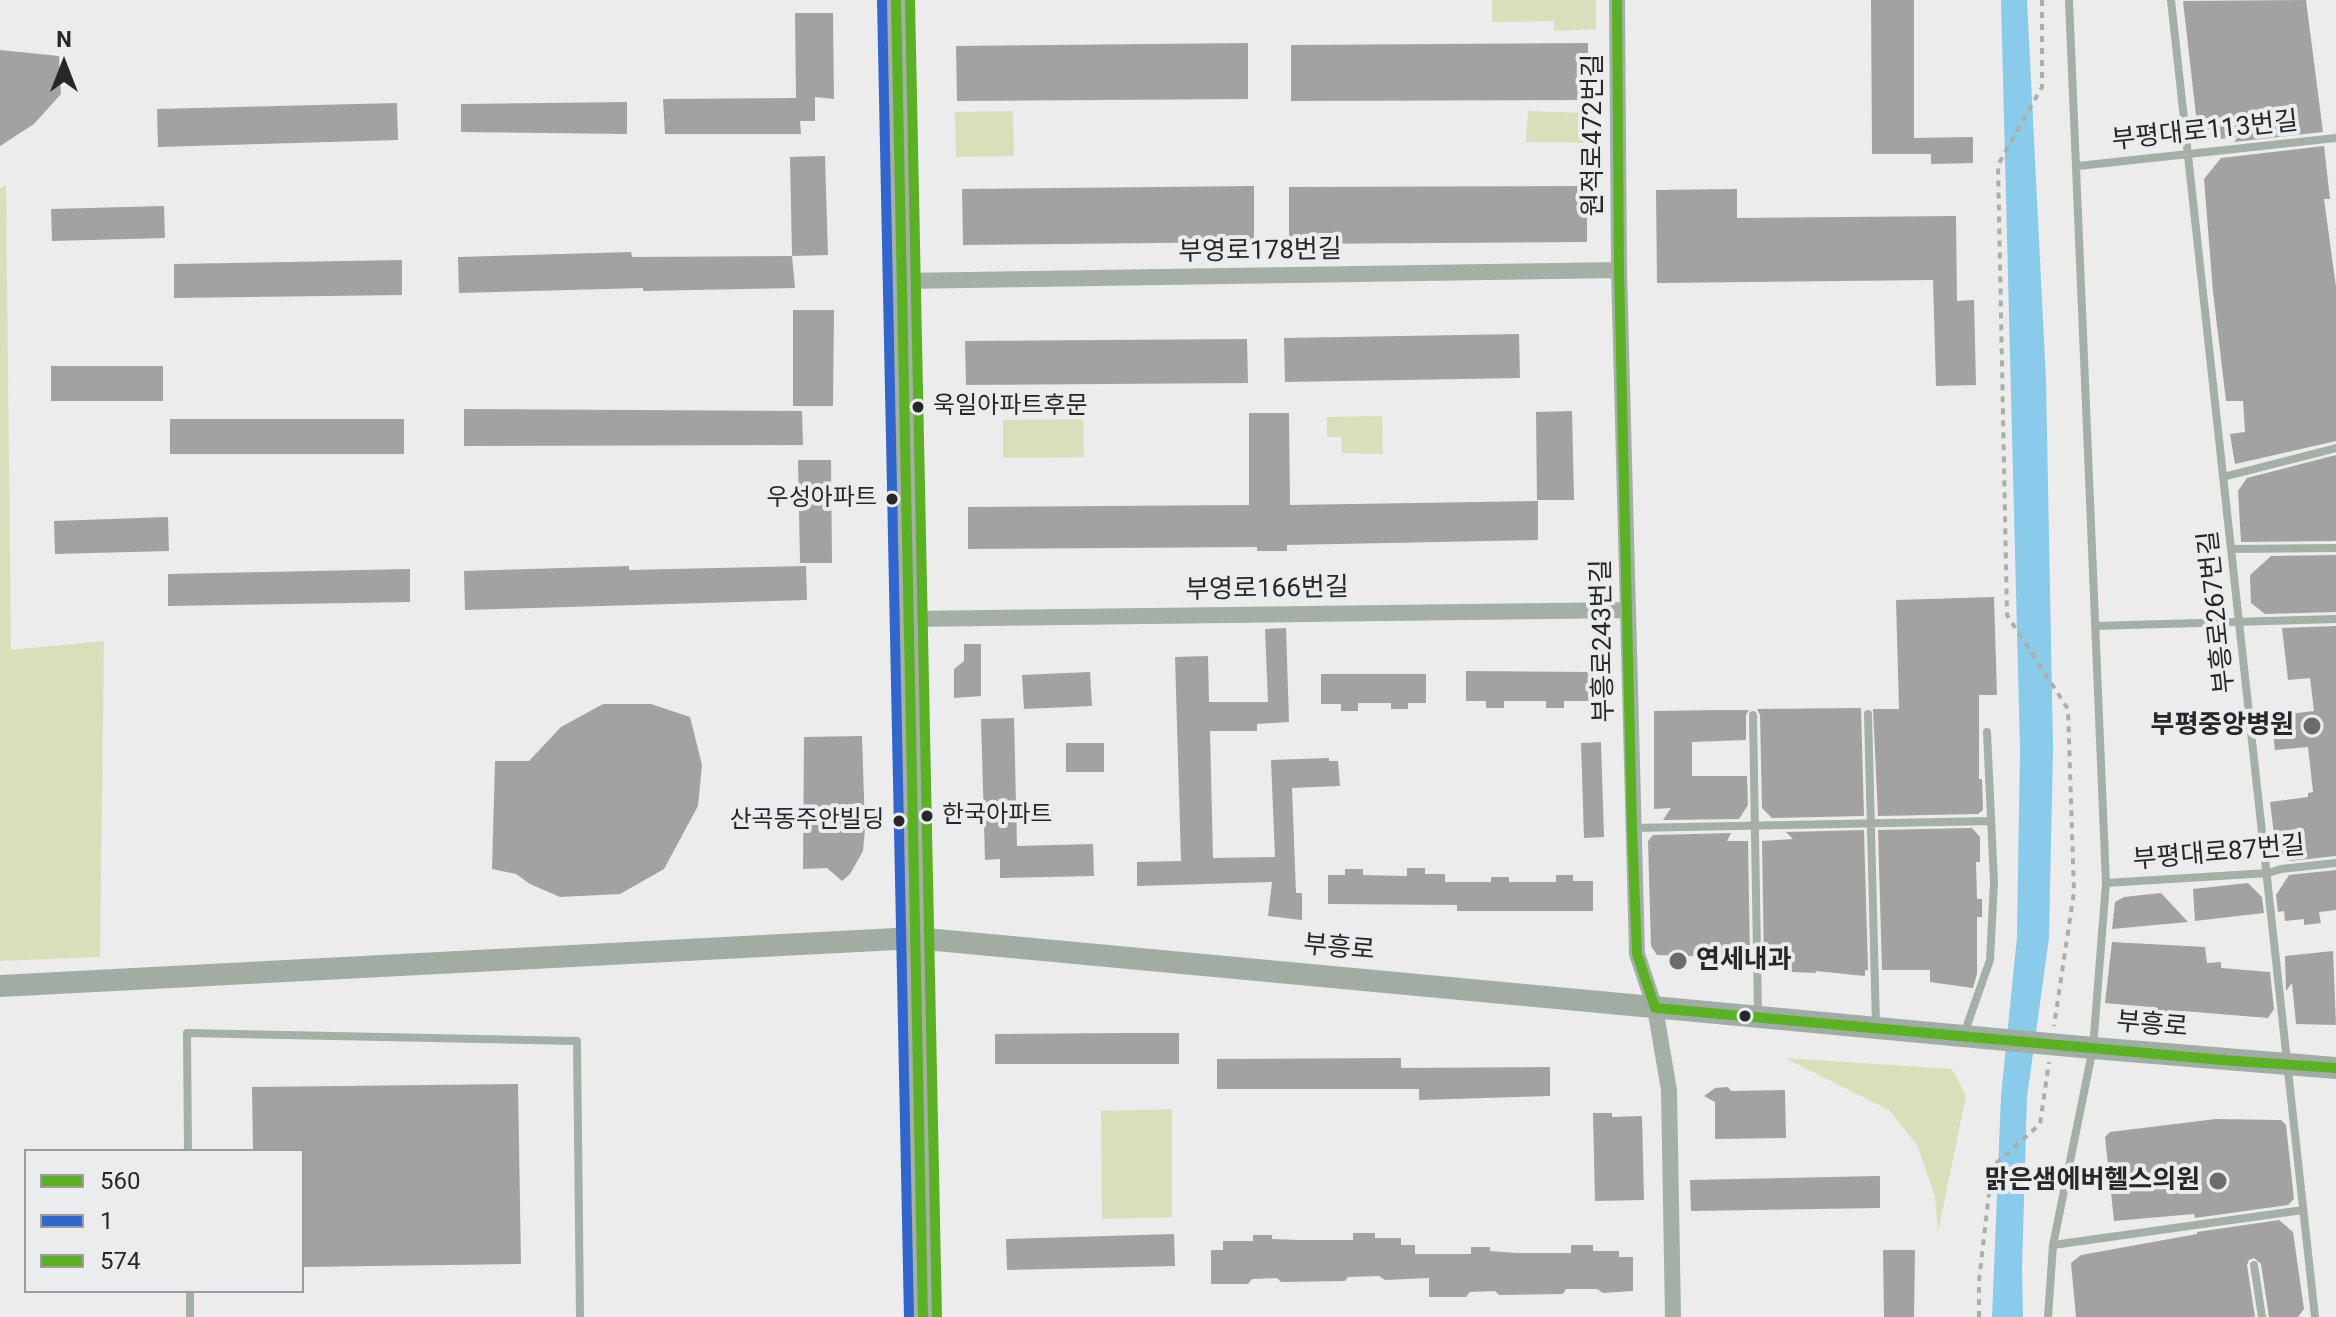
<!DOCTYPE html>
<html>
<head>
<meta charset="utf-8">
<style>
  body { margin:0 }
  #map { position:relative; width:2336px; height:1317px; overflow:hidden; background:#ececec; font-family:Roboto,sans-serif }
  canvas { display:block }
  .legend { position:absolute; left:24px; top:1149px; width:280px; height:144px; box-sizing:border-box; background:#ebeced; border:2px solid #9d9d9e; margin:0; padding:10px 14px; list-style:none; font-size:24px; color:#272727 }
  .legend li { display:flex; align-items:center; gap:16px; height:40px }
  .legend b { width:40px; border:2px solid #9d9d9e }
  .north { position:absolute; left:24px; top:24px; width:80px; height:80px; -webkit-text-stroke:6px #ebeced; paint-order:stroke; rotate:0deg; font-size:22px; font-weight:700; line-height:32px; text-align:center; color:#272727 }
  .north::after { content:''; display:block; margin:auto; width:28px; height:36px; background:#272727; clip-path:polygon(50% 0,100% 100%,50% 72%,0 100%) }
</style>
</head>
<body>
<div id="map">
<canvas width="2336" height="1317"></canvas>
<ul class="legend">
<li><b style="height:10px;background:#5bb025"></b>560</li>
<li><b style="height:10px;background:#36c"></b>1</li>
<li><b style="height:10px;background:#5bb025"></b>574</li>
</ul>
<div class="north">N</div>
</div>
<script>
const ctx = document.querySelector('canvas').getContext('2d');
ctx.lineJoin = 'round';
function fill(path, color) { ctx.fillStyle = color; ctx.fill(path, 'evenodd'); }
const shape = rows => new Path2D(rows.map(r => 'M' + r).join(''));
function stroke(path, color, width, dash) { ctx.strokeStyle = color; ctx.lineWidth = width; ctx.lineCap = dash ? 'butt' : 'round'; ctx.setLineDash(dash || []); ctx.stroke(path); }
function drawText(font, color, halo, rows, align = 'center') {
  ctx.font = font + ' Roboto,"Noto Sans KR",sans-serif'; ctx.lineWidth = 8; ctx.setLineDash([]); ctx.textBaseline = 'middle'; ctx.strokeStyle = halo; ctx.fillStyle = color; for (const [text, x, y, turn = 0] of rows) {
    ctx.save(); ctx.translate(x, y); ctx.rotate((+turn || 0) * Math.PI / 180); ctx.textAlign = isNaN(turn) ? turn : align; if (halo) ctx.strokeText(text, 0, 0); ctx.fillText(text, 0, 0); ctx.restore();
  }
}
const green = shape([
  [1492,0,1596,0,1596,29,1554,31,1554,21,1492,22],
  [1013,111,1014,156,956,157,955,112],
  [1528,111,1586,113,1586,143,1526,142],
  [6,185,11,650,104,641,100,957,0,961,0,189],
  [1382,416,1383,454,1342,453,1341,437,1327,437,1327,417],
  [1083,419,1084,457,1003,458,1003,420],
  [1785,1058,1952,1069,1966,1096,1938,1232,1935,1196,1917,1145,1889,1110],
  [1172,1109,1172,1217,1102,1219,1101,1111]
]);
const water = shape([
  [2001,0,2027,0,2046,380,2053,748,2049,938,2027,1097,2022,1268,2023,1317,1992,1317,2001,1096,2017,937,2020,749]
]);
const building = shape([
  [1871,0,1914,0,1914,138,1973,137,1973,163,1931,164,1931,154,1872,154],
  [2306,0,2323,132,2234,142,2238,137,2211,140,2210,129,2204,129,2203,123,2197,124,2183,1],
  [795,13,833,13,834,99,815,97,815,121,800,121,801,134,665,134,663,99,796,98],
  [1248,43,1248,99,957,101,956,46],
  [1588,43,1588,100,1291,101,1291,45],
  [0,50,59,56,61,94,34,124,0,146],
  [627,102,627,134,461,132,461,104],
  [397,103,398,140,158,147,157,109],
  [2324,146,2330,199,2324,199,2336,287,2336,441,2235,464,2230,434,2245,432,2243,401,2226,401,2213,292,2204,179,2221,158],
  [825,156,828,255,792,256,790,157],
  [1254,186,1254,242,963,245,962,189],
  [1587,186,1587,242,1289,244,1289,187],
  [1737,189,1737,218,1956,216,1957,301,1974,300,1976,385,1936,386,1933,280,1657,283,1656,190],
  [164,206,165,238,52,241,51,209],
  [631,252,632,257,792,256,795,288,643,291,643,288,459,293,458,257],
  [402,260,402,295,174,298,174,264],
  [793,310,834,310,833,406,793,406],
  [1519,334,1520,378,1285,382,1284,338],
  [1247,339,1248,383,966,385,965,341],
  [51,366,163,366,163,401,51,401],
  [464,409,802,411,803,445,464,446],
  [1572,411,1574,500,1537,500,1536,412],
  [1249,413,1289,413,1290,505,1538,501,1538,540,1287,545,1287,551,1257,551,1257,547,968,549,968,507,1249,505],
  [170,419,404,419,404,454,170,454],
  [2336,455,2336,541,2241,542,2238,491,2247,478],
  [798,460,831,460,832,563,800,563],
  [168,517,169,551,55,554,54,521],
  [2336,555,2336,612,2265,614,2251,603,2250,575,2271,556],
  [629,566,629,570,806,566,807,600,465,610,464,571],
  [410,569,410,602,168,606,168,574],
  [1994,597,1997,695,1979,695,1979,779,1982,779,1983,810,1978,814,1878,816,1873,709,1899,709,1896,600],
  [2336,626,2336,856,2290,861,2276,850,2270,802,2308,797,2308,793,2313,792,2308,747,2275,750,2271,716,2314,711,2310,678,2288,680,2282,628],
  [1286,628,1289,722,1257,724,1257,731,1210,731,1213,858,1275,857,1271,760,1329,758,1329,761,1338,761,1340,786,1292,788,1296,893,1302,893,1302,920,1268,916,1272,882,1137,886,1137,862,1181,861,1175,657,1208,656,1209,702,1268,702,1265,629],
  [964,644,981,644,981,696,954,698,954,669,964,661],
  [1466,671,1591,672,1591,701,1564,701,1564,708,1546,708,1546,701,1504,701,1504,708,1486,708,1486,701,1466,701],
  [1090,672,1092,706,1024,709,1022,675],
  [1321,674,1426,674,1426,703,1408,703,1408,709,1391,709,1391,703,1358,703,1358,711,1341,711,1341,704,1321,704],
  [603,704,651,704,690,717,702,765,698,806,664,869,620,894,560,897,530,884,516,874,492,869,495,761,529,761,561,727],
  [1861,708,1864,816,1772,818,1762,808,1760,715,1757,709],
  [1720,710,1749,710,1746,715,1746,740,1692,742,1692,776,1747,776,1748,805,1739,819,1663,820,1671,808,1654,809,1654,711],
  [1014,718,1017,846,1093,844,1094,876,1000,878,1000,859,985,860,981,719],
  [862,736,865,829,863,851,850,874,842,881,827,868,803,869,804,737],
  [1601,742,1604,837,1584,838,1581,743],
  [1066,743,1104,743,1104,772,1066,772],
  [1972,828,1980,837,1980,862,1976,862,1977,899,1982,899,1982,917,1977,917,1977,974,1973,988,1930,982,1930,970,1882,970,1878,830],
  [1864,830,1868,970,1865,970,1865,976,1816,971,1816,973,1792,972,1791,966,1764,966,1762,841,1793,839,1786,832],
  [1731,833,1727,841,1748,841,1750,958,1657,955,1651,946,1648,841,1653,835],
  [1407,868,1425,868,1425,874,1445,874,1445,882,1491,882,1491,877,1509,877,1509,882,1556,882,1556,875,1573,875,1573,881,1593,881,1593,911,1457,911,1457,905,1328,904,1328,875,1345,875,1345,869,1363,869,1363,875,1407,876],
  [2336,870,2336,910,2319,912,2321,923,2304,925,2304,919,2285,921,2284,911,2278,912,2276,895,2289,875],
  [2248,883,2262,897,2264,913,2195,921,2193,889],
  [2161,893,2188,922,2112,929,2115,902,2124,897],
  [2112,942,2205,947,2207,963,2221,962,2221,968,2270,972,2274,1009,2268,1018,2183,1011,2180,1015,2148,1012,2150,1007,2105,1003],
  [2333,951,2336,1025,2296,1024,2292,983,2286,991,2285,956],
  [1127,1033,1179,1033,1179,1064,995,1064,995,1034],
  [1401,1058,1401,1068,1550,1067,1550,1096,1419,1100,1419,1089,1217,1089,1217,1059],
  [518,1084,521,1264,302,1267,302,1151,253,1151,252,1087],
  [1728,1087,1731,1091,1785,1090,1786,1138,1715,1139,1715,1102,1704,1096,1715,1088],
  [1593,1113,1612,1113,1612,1117,1642,1116,1644,1200,1595,1201],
  [2216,1119,2281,1120,2286,1125,2294,1199,2288,1205,2195,1218,2194,1214,2114,1221,2105,1137,2110,1132],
  [1880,1176,1880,1208,1691,1211,1690,1180],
  [2279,1220,2293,1232,2304,1309,2298,1317,2269,1317,2261,1264,2254,1258,2249,1260,2247,1265,2255,1317,2076,1317,2071,1263,2081,1255,2197,1234,2197,1232],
  [1353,1233,1375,1233,1375,1238,1401,1238,1401,1245,1415,1245,1415,1254,1471,1254,1471,1247,1490,1247,1490,1251,1516,1253,1571,1253,1571,1245,1593,1245,1593,1251,1619,1251,1619,1257,1633,1257,1633,1291,1603,1293,1597,1289,1566,1289,1563,1294,1499,1295,1495,1291,1470,1292,1466,1297,1429,1297,1429,1278,1385,1280,1379,1276,1348,1277,1345,1281,1281,1282,1277,1278,1252,1279,1248,1284,1211,1284,1211,1250,1223,1250,1223,1241,1253,1241,1253,1235,1272,1235,1272,1239,1298,1240,1353,1240],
  [1174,1234,1175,1266,1007,1270,1006,1239],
  [1883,1250,1915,1250,1914,1317,1884,1317]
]);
const path = shape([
  [2042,0,2042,87,1998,165,2007,615,2068,709,2074,892,2054,1026],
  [1979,1317,1979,1281,1992,1167,2040,1124,2049,1062]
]);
const service = shape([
  [2171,0,2315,1317],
  [2078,166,2336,138],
  [2223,477,2336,448],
  [2231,549,2336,548],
  [2095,626,2336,619],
  [1868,714,1876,1025],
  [1753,715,1758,1014],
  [1633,828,1991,821],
  [2106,883,2268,873,2281,869,2336,863],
  [1964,1034,1990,960,1994,882,1987,732],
  [188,1151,187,1033,577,1041,580,1317],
  [2053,1245,2303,1210],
  [2254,1265,2262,1317],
  [190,1291,190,1317],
  [2048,1317,2053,1245,2093,1048,2106,883,2069,0]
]);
const minor = shape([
  [1617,0,1619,270,1637,954,1655,1008,1669,1090,1673,1317],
  [901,281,1619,270],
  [908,619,1627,610]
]);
const tertiary = shape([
  [896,0,923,1317]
]);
const secondary = shape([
  [0,986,915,938,1963,1036],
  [2093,1048,2336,1068]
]);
const secondaryBridge = shape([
  [1963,1036,2093,1048]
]);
const bus1 = shape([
  [896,0,923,1317],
  [1617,0,1619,270,1632,828,1637,954,1655,1008,2222,1060,2336,1068]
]);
const bus2 = shape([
  [882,0,909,1317]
]);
const bus3 = shape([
  [910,0,937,1317]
]);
const markers = [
  [918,407,7,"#272727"],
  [892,499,7,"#272727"],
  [2312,726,10,"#6c6c6c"],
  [927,816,7,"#272727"],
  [899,821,7,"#272727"],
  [1678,961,10,"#6c6c6c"],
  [1745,1016,7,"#272727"],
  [2218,1181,10,"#6c6c6c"]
];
const busNames = [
  ["욱일아파트후문",933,407],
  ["우성아파트",877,499,"right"],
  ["한국아파트",942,816],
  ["산곡동주안빌딩",884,821,"right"]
];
const streetNames = [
  ["부평대로113번길",2205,132,-6],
  ["원적로472번길",1594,135,-90],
  ["부영로178번길",1260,252,-1],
  ["부영로166번길",1267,590,-1],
  ["부흥로267번길",2218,612,-96],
  ["부흥로243번길",1604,641,-91],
  ["부평대로87번길",2219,854,-5],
  ["부흥로",1339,949,5],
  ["부흥로",2152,1026,5]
];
const poiNames = [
  ["부평중앙병원",2294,726],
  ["연세내과",1696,961,"left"],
  ["맑은샘에버헬스의원",2200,1181]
];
fill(green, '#d8e0bb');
fill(water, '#8acaea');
fill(building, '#a2a2a2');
stroke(path, '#a9b0aa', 4, [6, 6]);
stroke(service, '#a4afa5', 8);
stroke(minor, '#a4afa5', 16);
stroke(tertiary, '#a4afa5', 20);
stroke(secondary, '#a1ada3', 22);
stroke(secondaryBridge, '#a1ada3', 22);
stroke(bus1, '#5bb025', 10);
stroke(bus2, '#36c', 10);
stroke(bus3, '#5bb025', 10);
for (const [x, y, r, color] of markers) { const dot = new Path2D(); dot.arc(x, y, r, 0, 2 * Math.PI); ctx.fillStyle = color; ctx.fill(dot); stroke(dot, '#ebeced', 3); }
drawText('24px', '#272727', '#ebeced', busNames, 'left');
drawText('26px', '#272727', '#ebeced', streetNames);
drawText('bold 26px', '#272727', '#ebeced', poiNames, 'right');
</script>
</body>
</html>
